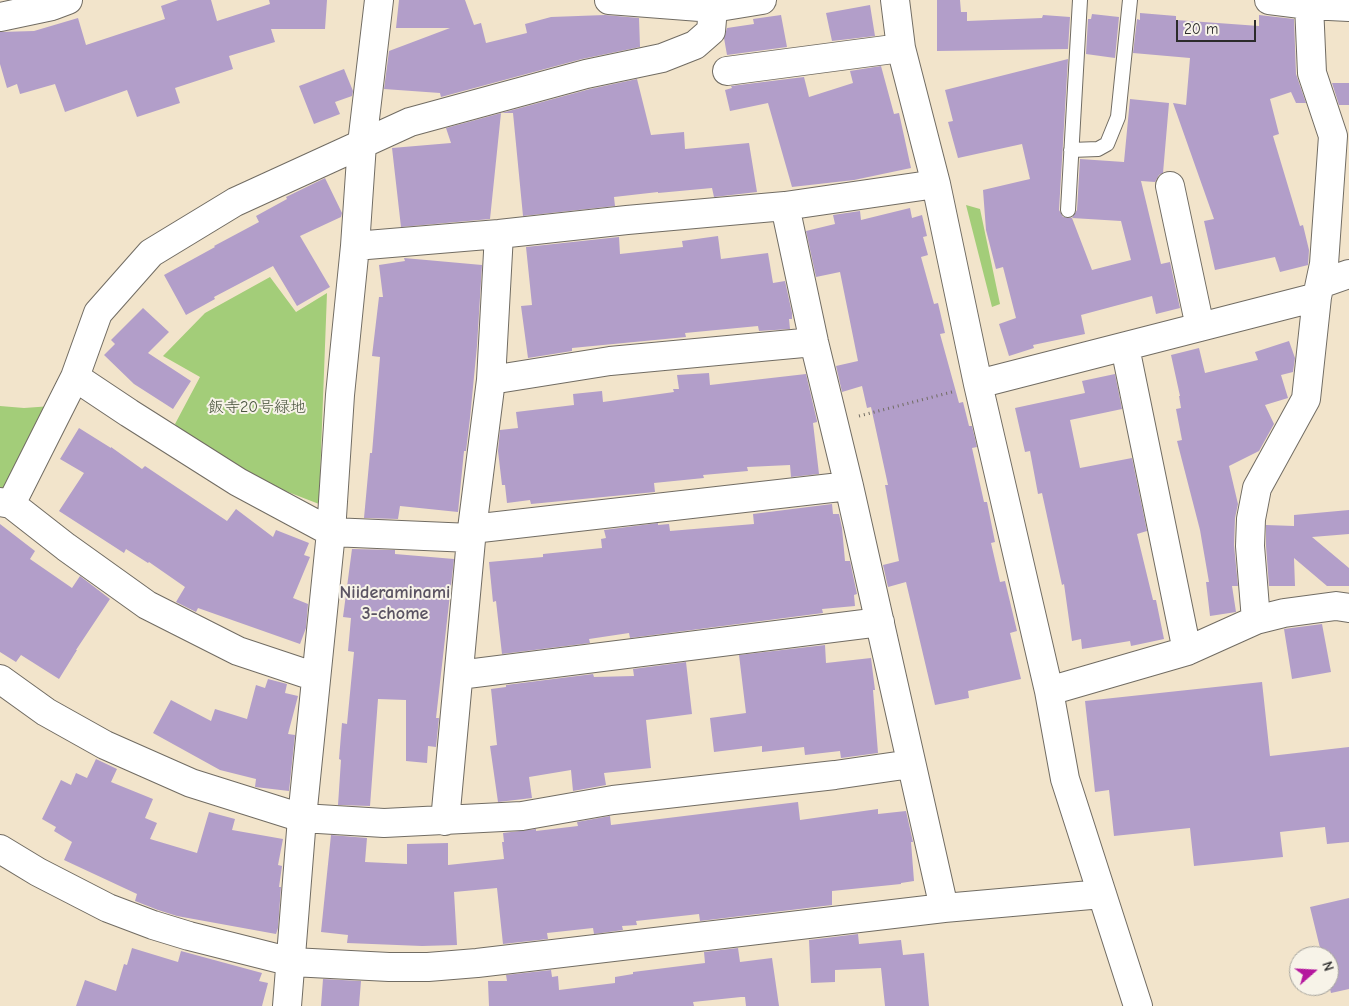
<!DOCTYPE html>
<html>
<head>
<meta charset="utf-8">
<style>
  body { margin:0 }
  #map { position:relative; width:1349px; height:1006px; overflow:hidden; background:#f2e4cb; font-family:"Comic Neue",sans-serif }
  canvas { display:block }
  .north { position:absolute; left:1289px; top:946px; width:50px; height:50px; box-sizing:border-box; background:#f7f3e8; border:1px solid #a5a39c; border-radius:50%; rotate:71deg; font-size:14px; font-weight:700; line-height:20px; text-align:center; color:#2b2b2b }
  .north::after { content:''; display:block; margin:auto; width:18px; height:22px; background:#b5179e; clip-path:polygon(50% 0,100% 100%,50% 72%,0 100%) }
  .scale { position:absolute; left:1176px; top:20px; width:80px; height:22px; box-sizing:border-box; border:2px solid #2b2b2b; border-top:0; padding-left:6px; font-size:15px; line-height:18px; white-space:nowrap; color:#2b2b2b; -webkit-text-stroke:4px #f7f3e8; paint-order:stroke }
</style>
</head>
<body>
<div id="map">
<canvas width="1349" height="1006"></canvas>
<div class="north">N</div>
<div class="scale">20 m</div>
</div>
<script>
const ctx = document.querySelector('canvas').getContext('2d');
ctx.lineJoin = 'round';
function fill(path, color) { ctx.fillStyle = color; ctx.fill(path, 'evenodd'); }
const shape = rows => new Path2D(rows.map(r => 'M' + r).join(''));
function stroke(path, color, width, dash) { ctx.strokeStyle = color; ctx.lineWidth = width; ctx.lineCap = dash ? 'butt' : 'round'; ctx.setLineDash(dash || []); ctx.stroke(path); }
function drawText(font, color, halo, rows, align = 'center') {
  ctx.font = font + ' "Comic Neue","Klee One",sans-serif'; ctx.lineWidth = 4; ctx.setLineDash([]); ctx.textBaseline = 'middle'; ctx.strokeStyle = halo; ctx.fillStyle = color; for (const [text, x, y, turn = 0] of rows) {
    ctx.save(); ctx.translate(x, y); ctx.rotate((+turn || 0) * Math.PI / 180); ctx.textAlign = isNaN(turn) ? turn : align; if (halo) ctx.strokeText(text, 0, 0); ctx.fillText(text, 0, 0); ctx.restore();
  }
}
const green = shape([
  [966,205,980,209,1000,304,992,307],
  [270,277,296,312,327,293,319,504,275,487,191,442,175,424,200,377,163,356,205,313],
  [0,406,24,408,52,406,9,486,0,490]
]);
const building = shape([
  [178,0,211,0,217,21,270,4,269,0,327,0,325,29,271,29,275,42,229,56,233,69,175,88,180,103,137,117,127,90,65,112,55,84,20,94,17,84,7,88,0,64,0,32,34,31,78,18,86,45,165,19,161,6],
  [399,0,465,0,474,25,481,23,486,43,527,33,525,24,551,17,605,15,639,18,640,47,582,59,441,97,440,93,384,89,389,51,450,28,396,28],
  [937,0,960,0,961,12,967,12,967,21,1042,18,1043,15,1070,17,1068,49,937,51],
  [870,5,875,36,832,41,826,13],
  [1140,13,1176,16,1176,20,1259,26,1259,15,1294,19,1296,74,1306,103,1296,103,1291,92,1270,99,1279,134,1273,136,1300,226,1303,225,1309,250,1308,265,1280,272,1275,257,1215,270,1204,221,1214,219,1173,103,1186,105,1190,58,1133,53,1137,19,1140,20],
  [1092,14,1119,17,1115,58,1086,54,1088,19,1091,19],
  [781,15,787,47,727,55,724,38,727,28,754,24,753,19],
  [1068,59,1059,210,1063,217,1072,218,1092,270,1131,260,1121,221,1072,218,1077,210,1080,159,1124,162,1130,99,1169,103,1163,173,1159,175,1155,182,1141,181,1161,264,1170,262,1180,308,1156,314,1152,296,1081,315,1085,334,1033,345,1034,348,1009,356,999,324,1016,318,1003,267,996,269,986,230,983,190,1030,179,1022,144,958,158,948,122,953,121,945,90],
  [881,66,894,114,899,113,911,168,854,180,792,187,768,103,730,111,725,90,732,88,731,86,804,77,809,97,853,83,850,71],
  [344,69,353,91,352,96,335,102,340,114,314,124,299,86],
  [637,79,651,135,684,132,685,149,749,143,757,192,714,197,712,188,658,193,658,192,614,197,615,206,523,216,513,113,501,113,490,219,401,227,392,148,451,143,446,128,590,89],
  [1332,83,1349,83,1349,105,1339,105],
  [325,178,342,213,341,217,300,236,330,287,297,306,273,266,214,297,215,299,186,315,164,275,215,247,214,246,259,222,256,216,287,199,286,197],
  [910,208,912,218,922,215,927,236,923,237,928,255,921,257,934,304,938,303,945,333,940,334,959,403,963,402,969,426,972,426,977,447,972,448,984,502,987,502,995,542,991,543,1000,582,1005,581,1017,631,1010,633,1021,679,968,691,969,698,935,705,906,582,888,587,883,565,899,561,885,485,888,485,871,407,867,408,862,386,842,392,836,366,858,361,840,272,816,277,806,231,835,224,833,215,860,211,861,220],
  [718,236,721,259,768,253,773,283,785,281,792,313,792,319,789,319,790,329,759,331,758,326,685,333,686,337,572,348,572,351,528,358,521,306,532,305,526,247,619,237,620,254,683,247,682,241],
  [404,258,482,265,477,346,470,418,466,451,464,451,458,512,400,506,398,519,364,518,370,453,372,453,380,357,372,356,379,297,383,297,379,265,405,261],
  [143,308,169,332,148,353,191,381,173,409,134,384,104,355,115,344,111,340],
  [1289,341,1295,358,1293,372,1281,375,1288,398,1265,405,1274,424,1259,451,1229,466,1238,504,1235,518,1234,545,1238,586,1232,586,1236,612,1210,616,1206,582,1209,582,1200,530,1177,441,1182,440,1176,409,1181,408,1179,396,1180,396,1171,355,1199,348,1205,373,1258,360,1255,352],
  [709,373,710,385,806,374,817,421,817,422,813,423,819,474,791,477,790,465,747,467,748,471,703,475,704,478,654,483,655,492,531,504,530,500,507,503,505,485,502,485,498,451,500,430,518,428,516,412,574,405,573,394,602,391,603,402,674,392,673,389,679,389,677,375],
  [1115,374,1122,409,1070,420,1080,468,1132,458,1147,531,1137,534,1153,600,1156,600,1164,639,1131,646,1130,641,1082,649,1081,639,1072,641,1064,584,1062,585,1042,493,1038,494,1030,451,1025,452,1015,408,1085,393,1082,381],
  [79,428,111,448,111,447,142,469,145,466,227,521,236,509,273,537,276,530,309,543,304,555,310,557,293,598,308,604,306,628,300,644,198,608,196,612,176,602,185,587,149,562,148,563,126,549,124,553,59,511,84,473,60,459],
  [832,504,833,514,839,514,842,528,845,561,850,561,857,594,854,595,855,606,822,609,823,613,630,638,629,633,589,639,590,643,502,654,496,601,493,602,489,562,543,557,543,554,602,548,601,539,606,538,604,530,658,523,658,525,669,524,670,531,754,524,753,514],
  [1349,510,1349,534,1312,537,1349,568,1349,586,1327,586,1294,558,1295,586,1269,586,1266,546,1266,525,1294,526,1294,515],
  [0,524,35,551,30,559,72,588,80,576,110,599,76,650,77,650,59,679,21,655,16,662,0,652],
  [352,549,395,550,395,554,454,559,436,718,439,718,436,747,428,746,427,763,406,761,406,700,378,699,370,806,338,805,341,760,339,759,342,723,347,724,354,652,348,651,351,618,343,617],
  [1322,624,1331,672,1292,679,1284,629],
  [825,645,826,663,871,658,875,690,873,690,878,753,841,758,840,751,805,755,804,747,762,752,762,746,714,752,710,718,746,713,739,655],
  [686,662,692,714,646,720,651,768,604,773,606,785,573,791,571,770,529,777,532,798,498,802,490,746,497,745,491,689,506,687,506,685,593,674,594,677,634,676,633,669],
  [268,679,287,684,285,693,298,696,288,734,295,735,289,791,255,787,256,779,220,770,153,733,171,700,211,721,215,709,247,719,256,685,265,688],
  [1262,682,1270,756,1349,747,1349,842,1327,844,1325,827,1280,832,1283,857,1194,866,1190,828,1114,836,1109,790,1095,792,1085,701],
  [96,759,117,769,111,782,153,799,145,818,157,823,150,839,197,853,209,812,235,819,232,830,283,839,278,865,282,866,279,887,281,887,278,928,276,934,177,916,158,910,135,901,137,894,64,860,72,842,54,831,56,827,42,819,61,780,71,785,76,773,87,778],
  [798,802,800,820,878,809,878,814,906,811,913,842,911,842,914,881,901,883,901,884,832,891,832,905,700,921,699,914,636,921,637,925,622,926,623,930,594,934,593,928,547,933,548,939,503,944,497,888,454,892,457,945,422,946,347,943,348,935,321,932,331,835,367,838,365,862,407,864,407,844,448,843,448,865,504,859,502,842,504,842,503,833,536,829,536,831,578,826,577,822,610,816,611,825],
  [1349,898,1349,989,1331,993,1329,985,1329,956,1322,956,1310,907],
  [858,934,859,944,901,940,903,955,924,953,929,1006,885,1006,881,968,835,970,835,982,811,983,809,940],
  [132,948,178,962,181,951,262,973,259,981,268,983,262,1006,76,1006,85,980,116,991,124,964,127,965],
  [738,948,740,962,772,958,779,1006,746,1006,745,997,741,997,693,1002,694,1006,489,1006,488,981,507,981,506,975,551,970,552,977,558,976,559,990,615,983,615,977,633,974,633,972,705,963,704,952],
  [323,979,361,981,359,1006,321,1006]
]);
const path = shape([
  [859,416,952,392]
]);
const lane = shape([
  [1071,150,1098,149,1107,144,1118,117,1130,0],
  [1068,210,1080,0]
]);
const street = shape([
  [609,0,713,8,762,0],
  [895,0,901,48,936,184,978,384,1049,691,1065,779,1138,1006],
  [1269,0,1309,5,1349,7],
  [0,17,52,6,68,0],
  [727,71,901,48],
  [1170,186,1200,327],
  [785,206,814,342,849,486,944,908,1102,894],
  [355,246,499,234,627,220,785,206,936,184],
  [1320,284,1349,274],
  [1125,347,1187,651],
  [75,377,129,413,238,482,331,532,471,538],
  [491,380,610,361,814,342],
  [978,384,1317,297],
  [0,502,11,504,75,377,98,313,151,253,235,202,410,122,586,74,662,58,695,45,711,31,713,8],
  [11,504,66,547,147,605,238,651,316,677],
  [472,529,849,486],
  [1256,620,1250,546,1251,519,1257,488,1306,399,1317,297,1324,264,1333,136,1312,73,1309,5],
  [459,675,880,622],
  [0,679,46,712,105,745,191,783,302,818,384,823,522,816,613,800,835,775,911,764],
  [1049,691,1187,651,1256,620,1284,613,1336,606,1349,608],
  [445,821,472,529,491,380,499,234],
  [0,849,38,872,108,908,153,925,189,936,292,962,389,967,428,967,477,963,944,908],
  [287,1006,302,818,331,532,340,395,355,246,362,144,379,0]
]);
const parkNames = [
  ["飯寺20号緑地",257,407]
];
const neighbourhoodNames = [
  ["Niideraminami",395,593],
  ["3-chome",395,614]
];
fill(green, '#a3cd79');
fill(building, '#b29ec9');
stroke(lane, '#716c63', 16);
stroke(street, '#716c63', 30);
stroke(path, '#716c63', 3, [1, 4]);
stroke(lane, '#fff', 14);
stroke(street, '#fff', 28);
drawText('16px', '#49543e', '#f7f3e8', parkNames);
drawText('bold 18px', '#5a5362', '#f7f3e8', neighbourhoodNames);
</script>
</body>
</html>
